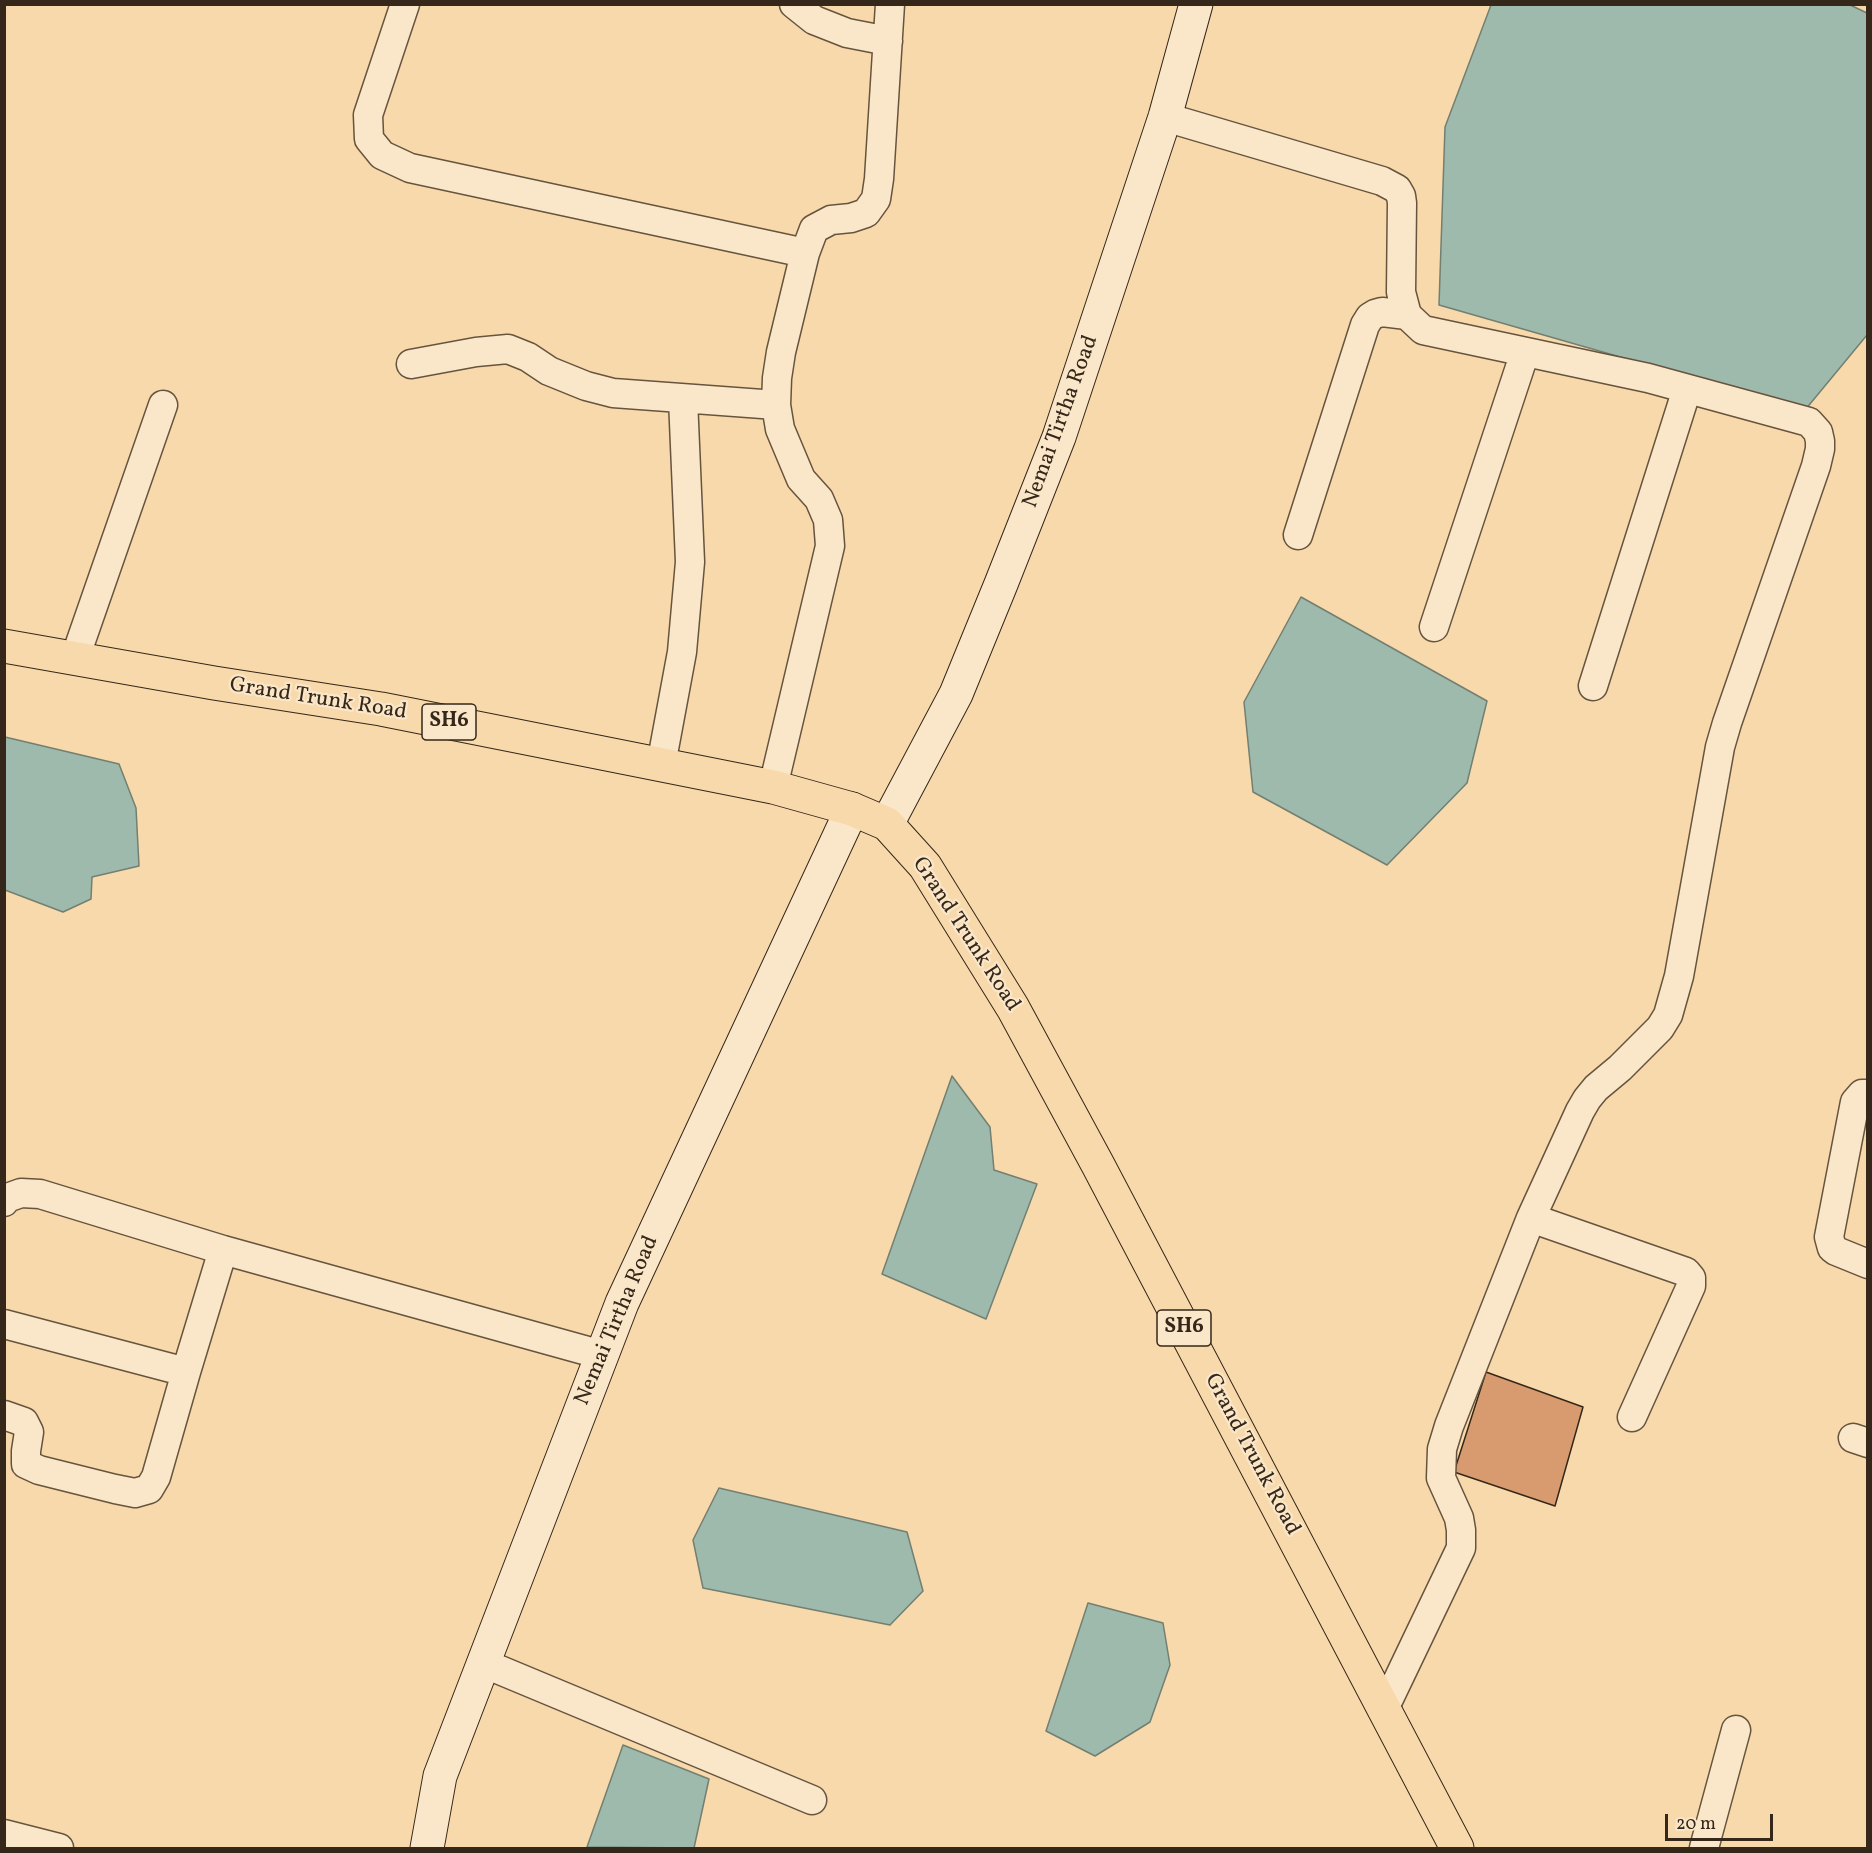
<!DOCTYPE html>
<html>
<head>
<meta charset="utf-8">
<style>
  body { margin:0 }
  #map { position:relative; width:1872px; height:1853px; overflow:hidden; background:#f8d9ab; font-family:Vollkorn,serif }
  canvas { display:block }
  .frame { position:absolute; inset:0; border:6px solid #352719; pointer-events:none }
  .scale { position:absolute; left:1665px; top:1814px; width:108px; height:27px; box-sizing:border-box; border:3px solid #352719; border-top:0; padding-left:8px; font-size:18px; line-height:21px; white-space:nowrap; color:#352719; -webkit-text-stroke:4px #fae6c8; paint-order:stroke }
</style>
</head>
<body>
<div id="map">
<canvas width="1872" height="1853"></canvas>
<div class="frame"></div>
<div class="scale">20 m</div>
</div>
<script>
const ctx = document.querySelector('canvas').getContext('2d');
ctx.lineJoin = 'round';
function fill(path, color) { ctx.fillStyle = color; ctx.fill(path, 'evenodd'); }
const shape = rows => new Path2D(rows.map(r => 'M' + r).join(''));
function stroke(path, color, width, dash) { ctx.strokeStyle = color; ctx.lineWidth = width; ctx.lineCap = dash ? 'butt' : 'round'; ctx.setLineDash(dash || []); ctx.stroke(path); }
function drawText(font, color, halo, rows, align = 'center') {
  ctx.font = font + ' Vollkorn,serif'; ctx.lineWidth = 4.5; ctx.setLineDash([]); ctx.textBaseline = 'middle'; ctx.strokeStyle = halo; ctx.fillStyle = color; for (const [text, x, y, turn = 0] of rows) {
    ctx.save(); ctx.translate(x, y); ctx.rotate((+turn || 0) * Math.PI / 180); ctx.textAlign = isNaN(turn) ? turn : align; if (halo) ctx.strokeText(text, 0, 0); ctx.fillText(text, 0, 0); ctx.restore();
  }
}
const water = shape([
  [1848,4,1867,13,1867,335,1805,410,1439,305,1445,127,1491,5,1848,4],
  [1301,597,1487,701,1467,783,1387,865,1253,792,1244,702,1301,597],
  [5,737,119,764,136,808,139,866,92,877,91,899,63,912,5,890,5,737],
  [952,1076,990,1127,994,1170,1037,1184,986,1319,882,1274,952,1076],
  [719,1488,907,1532,923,1591,890,1625,703,1588,693,1540,719,1488],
  [1088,1603,1163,1623,1170,1665,1150,1722,1095,1756,1046,1731,1088,1603],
  [623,1745,709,1779,694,1848,587,1847,623,1745]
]);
const building = shape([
  [1486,1372,1583,1407,1555,1506,1454,1472,1486,1372]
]);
const street = shape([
  [405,4,368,115,369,139,382,155,410,168,805,253],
  [794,4,814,20,847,33,888,41],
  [1165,117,1382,181,1397,189,1401,196,1402,203,1401,292,1407,315,1423,330,1648,378,1809,422,1818,432,1820,441,1820,449,1816,466,1727,723,1720,747,1679,976,1668,1015,1660,1028,1620,1068,1596,1088,1587,1099,1580,1111,1531,1218,1449,1426,1442,1449,1441,1478,1459,1518,1461,1530,1461,1548,1384,1709],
  [411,364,476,352,508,349,528,357,549,371,586,386,613,393,776,405],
  [1298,535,1365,325,1370,317,1375,314,1382,312,1407,315],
  [1434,627,1525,352],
  [75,658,163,405],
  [1593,686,1687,389],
  [661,765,682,652,690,562,683,399],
  [773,787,830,546,828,520,819,499,801,479,780,429,776,405,777,378,781,352,805,253,814,229,831,220,851,218,866,213,876,199,879,179,890,4],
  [1868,1094,1862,1094,1855,1102,1829,1237,1832,1248,1836,1251,1868,1264],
  [4,1202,7,1198,21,1193,40,1194,223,1250,602,1355],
  [1531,1218,1686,1272,1691,1278,1691,1286,1632,1417],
  [4,1324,186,1372],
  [4,1415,24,1422,29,1432,26,1451,26,1464,39,1470,115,1489,135,1493,149,1489,156,1477,186,1372,223,1250],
  [1853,1438,1868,1443],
  [483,1663,812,1800],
  [4,1834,59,1848],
  [1704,1848,1736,1730]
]);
const secondary = shape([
  [887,824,956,694,1001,584,1059,437,1165,117,1196,4],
  [427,1848,440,1776,622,1303,852,809]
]);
const primary = shape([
  [4,646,214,683,381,709,773,787,852,809,887,824,925,866,1013,1008,1098,1165,1457,1848]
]);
const shields = [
  [449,722,54],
  [1184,1328,54]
];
const shieldNames = [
  ["SH6",449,722],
  ["SH6",1184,1328]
];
const streetNames = [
  ["Nemai Tirtha Road",1062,422,-70],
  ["Grand Trunk Road",318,700,9],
  ["Grand Trunk Road",965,935,57],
  ["Nemai Tirtha Road",618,1321,-67],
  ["Grand Trunk Road",1251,1455,62]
];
fill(water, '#9dbaac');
stroke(water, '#737f71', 1.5);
fill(building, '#d89b70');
stroke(building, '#352719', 1.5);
stroke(street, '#66543e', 31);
stroke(secondary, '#352719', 35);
stroke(primary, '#352719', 35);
stroke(street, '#fae6c8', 28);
stroke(secondary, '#fae6c8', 33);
stroke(primary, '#f8d9ab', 33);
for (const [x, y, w] of shields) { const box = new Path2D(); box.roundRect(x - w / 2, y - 18, w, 36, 4.5); ctx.fillStyle = '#fae6c8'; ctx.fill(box); stroke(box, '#352719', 1.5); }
drawText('bold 21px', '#352719', null, shieldNames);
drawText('22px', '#352719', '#fae6c8', streetNames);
</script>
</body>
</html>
